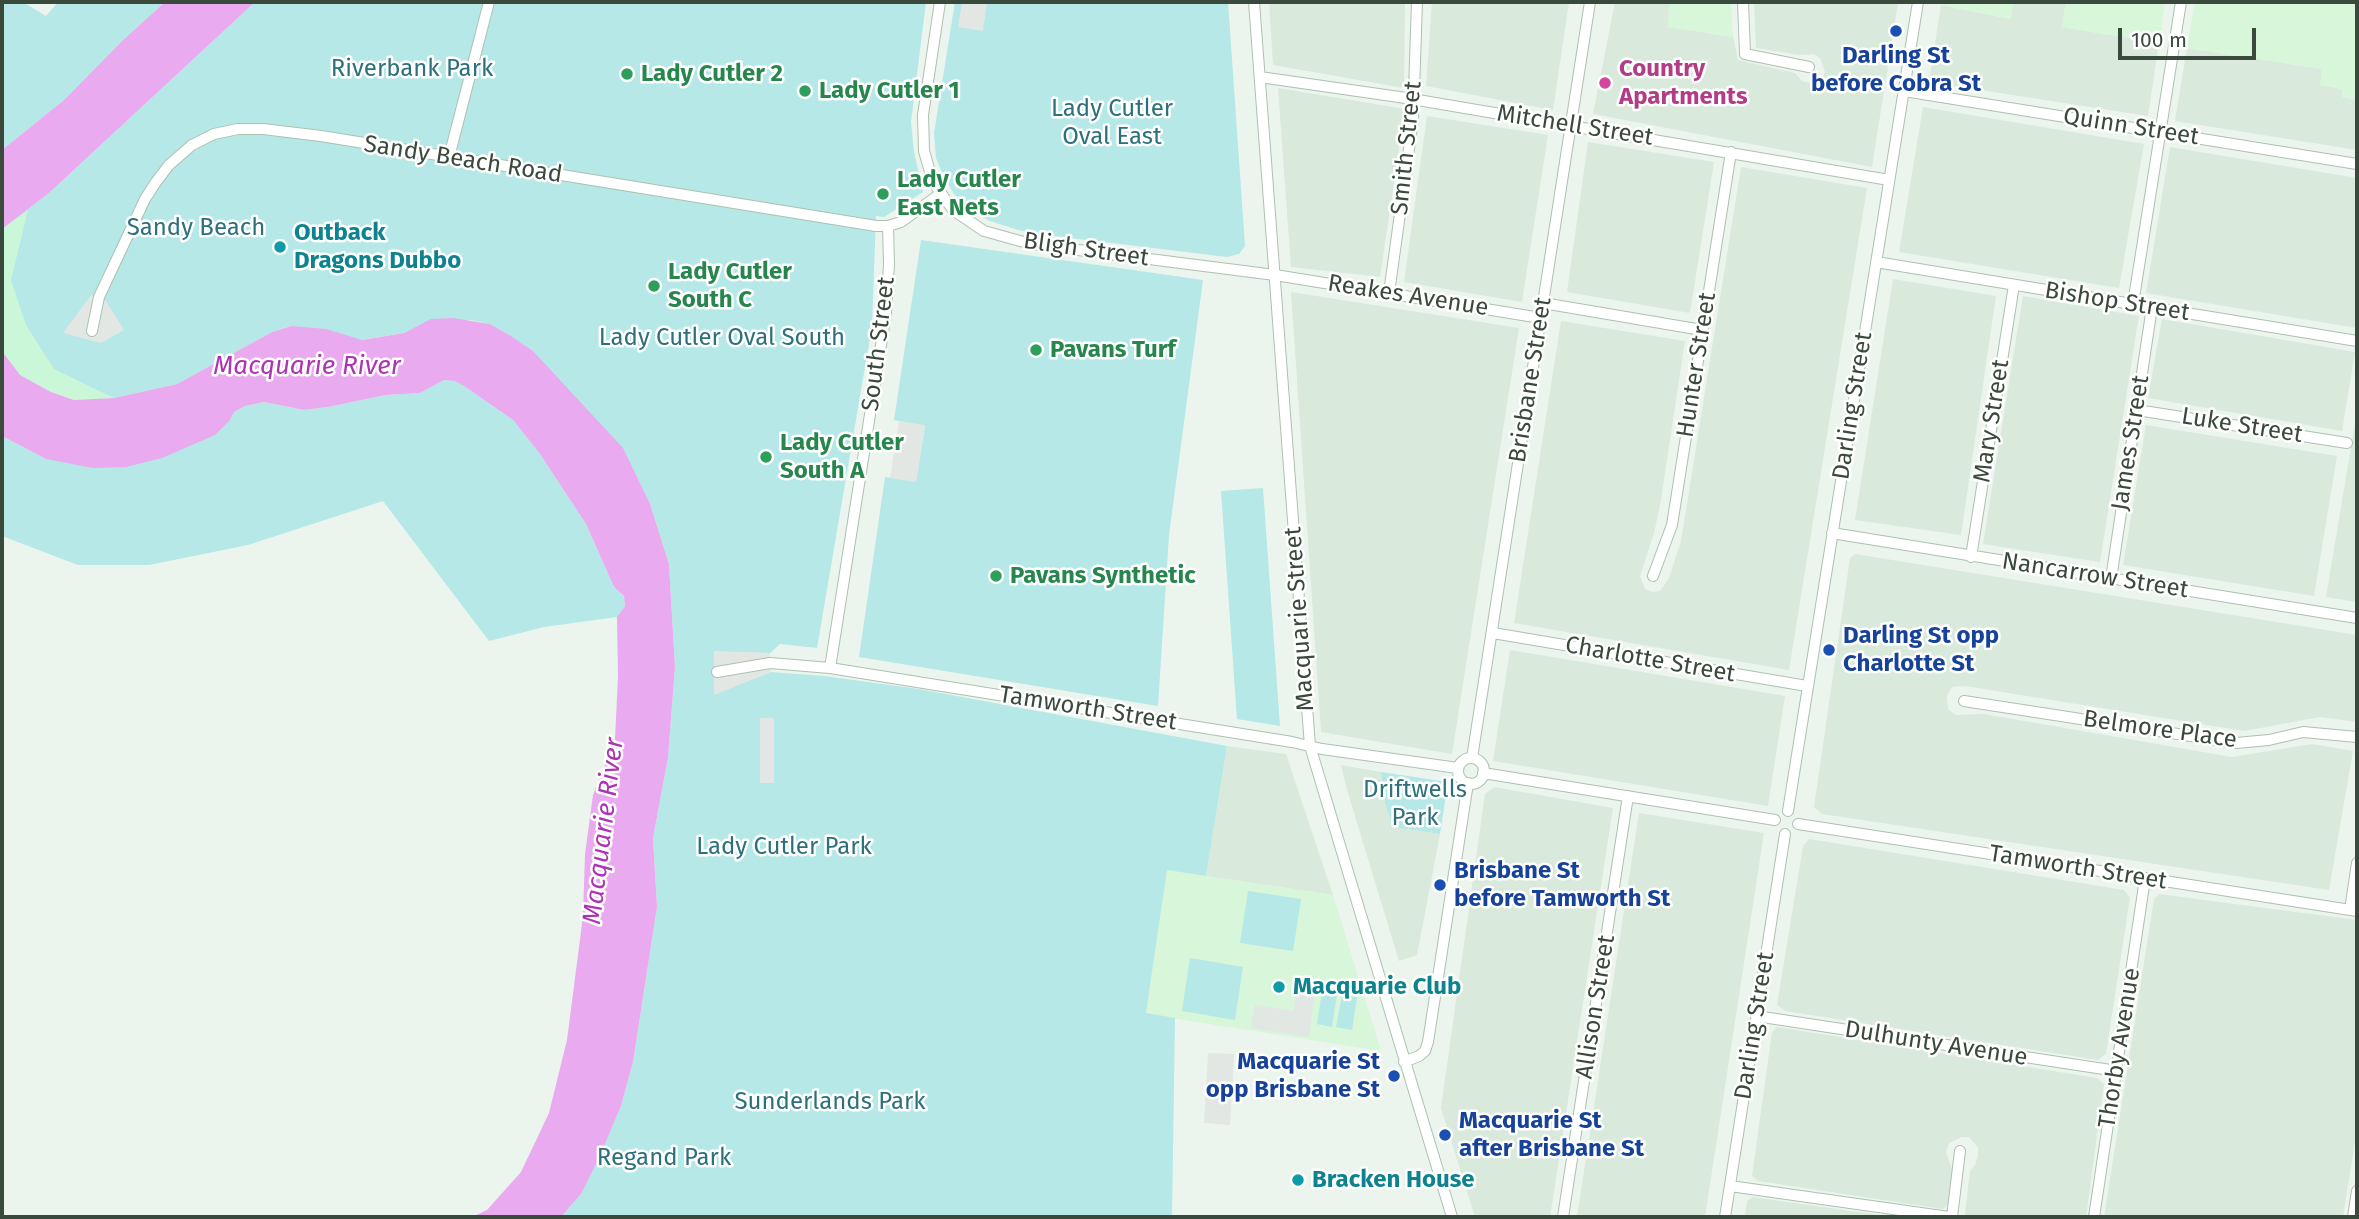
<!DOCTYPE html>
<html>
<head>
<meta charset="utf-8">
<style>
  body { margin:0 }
  #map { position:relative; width:2359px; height:1219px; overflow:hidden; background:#ebf5ed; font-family:"Fira Sans",sans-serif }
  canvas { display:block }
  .frame { position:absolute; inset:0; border:4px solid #39493b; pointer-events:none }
  .scale { position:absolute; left:2118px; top:28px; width:138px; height:32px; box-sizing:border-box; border:4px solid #39493b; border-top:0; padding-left:9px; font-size:21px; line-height:24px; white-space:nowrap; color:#39493b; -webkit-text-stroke:5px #fff; paint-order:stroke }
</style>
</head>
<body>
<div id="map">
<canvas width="2359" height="1219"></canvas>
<div class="frame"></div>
<div class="scale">100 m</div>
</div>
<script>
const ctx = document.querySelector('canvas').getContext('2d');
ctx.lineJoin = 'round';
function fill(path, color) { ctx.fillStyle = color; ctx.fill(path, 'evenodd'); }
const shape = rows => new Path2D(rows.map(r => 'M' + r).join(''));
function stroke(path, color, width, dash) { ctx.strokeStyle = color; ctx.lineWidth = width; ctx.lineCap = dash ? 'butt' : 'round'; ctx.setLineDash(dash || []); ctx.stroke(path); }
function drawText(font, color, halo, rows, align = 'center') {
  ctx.font = font + ' "Fira Sans",sans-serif'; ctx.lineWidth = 5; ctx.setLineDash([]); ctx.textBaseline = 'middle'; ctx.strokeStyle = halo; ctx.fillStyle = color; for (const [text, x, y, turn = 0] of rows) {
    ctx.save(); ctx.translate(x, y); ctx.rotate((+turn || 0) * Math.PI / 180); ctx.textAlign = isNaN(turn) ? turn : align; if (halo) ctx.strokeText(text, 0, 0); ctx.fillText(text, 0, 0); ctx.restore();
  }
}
const residential = shape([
  [1269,2,1405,2,1404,88,1273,65],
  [1432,2,1569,2,1553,110,1426,86],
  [1615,2,1669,4,1669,27,1733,37,1738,60,1795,73,1802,81,1814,84,1822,78,1825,72,1820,58,1814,54,1800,55,1756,48,1754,2,1898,2,1872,167,1593,114],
  [2013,2,2066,2,2062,27,2159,43,2148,116,1929,82,1941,5,2010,19],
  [2187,48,2322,69,2320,85,2343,89,2342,97,2357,100,2357,150,2175,121],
  [1278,88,1405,109,1380,277,1291,267],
  [1923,107,2144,144,2119,288,1899,252],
  [1427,116,1548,135,1522,302,1404,282],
  [1588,142,1714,162,1690,313,1567,292],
  [2170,147,2357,178,2357,328,2146,293],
  [1741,167,1867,188,1789,670,1514,623,1561,321,1685,341,1660,506,1654,533,1640,576,1645,589,1653,592,1660,591,1669,578,1681,541],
  [1893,279,1996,296,1961,535,1855,520],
  [1291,292,1519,328,1452,754,1321,732],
  [2023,296,2139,316,2100,562,1983,544],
  [2162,319,2355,352,2342,431,2148,398],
  [2357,411,2357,602,2326,597],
  [2146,425,2337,456,2314,596,2123,565],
  [1855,554,2357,635,2357,722,2320,717,2244,731,1965,686,1952,687,1947,696,1948,709,1956,715,1984,714,2232,757,2312,744,2353,751,2329,890,1822,814,1814,807,1850,558],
  [1510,650,1785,696,1768,806,1493,761],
  [1227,746,1286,754,1333,895,1206,876],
  [1341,765,1381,772,1385,803,1393,827,1440,834,1417,955,1399,961,1347,790],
  [1494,787,1613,808,1550,1217,1475,1217,1441,1108,1485,794],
  [1639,813,1764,833,1705,1217,1577,1217],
  [1809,839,2124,890,2130,898,2106,1054,2098,1060,1785,1011,1777,1005,1803,846],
  [2159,894,2357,920,2357,1129,2343,1217,2104,1217,2154,899],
  [1777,1027,2097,1078,2104,1084,2086,1217,1967,1217,1965,1214,1970,1171,1975,1165,1978,1156,1978,1148,1969,1137,1962,1137,1949,1143,1946,1152,1952,1169,1948,1204,1943,1209,1758,1181,1752,1176,1772,1032],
  [1752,1197,1894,1217,1745,1217,1747,1201]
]);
const commercial = shape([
  [1655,2,1731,2,1733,37,1668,27,1669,4],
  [1941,2,2013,2,2011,19,1941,5],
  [2066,2,2165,2,2159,43,2062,27],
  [2195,2,2357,2,2357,100,2342,97,2342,89,2320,85,2322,69,2187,48],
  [1167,870,1333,895,1381,1051,1146,1014]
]);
const green = shape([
  [2,2,23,2,46,16,58,2,165,2,123,40,64,100,2,150],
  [255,2,926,2,911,122,914,152,923,192,884,217,876,216,872,326,817,648,780,644,770,653,715,652,714,694,771,672,824,676,919,689,1227,746,1206,876,1167,870,1146,1013,1175,1018,1172,1217,561,1217,581,1194,621,1106,633,1062,657,907,653,838,668,758,675,667,669,564,650,504,533,351,511,336,490,324,471,320,418,326,404,333,361,340,290,326,272,332,177,384,114,398,2,351,2,229,49,193],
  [955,2,1228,2,1245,246,1239,254,1227,257,1046,235,1018,230,990,221,969,210,954,194,943,175,936,158,934,133],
  [921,240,1203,280,1169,535,1158,706,859,657,885,477,916,481,925,426,894,420],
  [444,380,456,381,464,386,513,420,540,454,586,524,614,587,624,596,625,606,617,617,544,627,489,641,383,501,248,545,149,565,78,565,2,536,2,436,46,459,230,420,234,412,245,406,264,402,304,410,328,407,386,395,420,393],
  [1263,488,1280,726,1237,719,1221,491],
  [1381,772,1448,782,1440,834,1393,827,1385,803],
  [1248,891,1301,899,1293,951,1240,943],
  [1190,958,1243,967,1235,1020,1182,1011],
  [1322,992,1337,994,1332,1027,1317,1024],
  [1342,995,1357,997,1352,1030,1336,1027]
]);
const sand = shape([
  [28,210,11,280,26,325,54,369,114,398,74,400,51,392,20,375,2,351,2,229]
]);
const parking = shape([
  [962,2,987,2,983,31,958,27],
  [91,295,106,301,124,330,101,343,63,333],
  [899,421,925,425,916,482,890,478],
  [714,651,770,653,771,672,714,695],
  [760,718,774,718,774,783,760,783],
  [1298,981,1316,984,1309,1037,1251,1028,1255,1005,1294,1011],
  [1208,1053,1234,1054,1230,1125,1204,1123]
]);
const water = shape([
  [165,2,255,2,49,193,2,229,2,150,64,100,123,40],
  [453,318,490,324,511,336,533,351,623,448,650,504,669,564,675,667,668,758,653,838,657,907,633,1062,621,1106,598,1160,581,1194,561,1217,472,1217,487,1210,521,1172,549,1113,567,1040,583,916,585,854,593,795,615,739,618,676,617,617,625,606,624,596,614,587,586,524,540,454,513,420,464,386,455,381,444,380,420,393,386,395,328,407,304,410,264,402,245,406,234,412,230,420,215,435,162,458,126,467,93,468,46,459,2,436,2,351,20,375,51,392,74,400,114,398,177,384,272,332,291,326,326,329,362,340,404,333,431,319]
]);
const minor = shape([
  [940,2,923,115,924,151,933,182,953,210,984,231,1031,244,1275,275,1541,318],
  [1254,2,1310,746,1452,1217],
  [1743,2,1745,54,1809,67],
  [1260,77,1406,98,1889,180],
  [1904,91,2357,164],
  [449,157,489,2],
  [1876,262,2357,341],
  [1389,293,1413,120,1417,2],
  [1543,303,1702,330],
  [2133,304,2181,2],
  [92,331,99,297,145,199,156,182,169,165,192,145,214,134,238,129,263,129,321,136,876,226,888,226,901,222,940,194],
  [2137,410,2347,443],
  [1832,533,2357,618],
  [1971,557,2014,285],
  [1653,576,1672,525,1731,152],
  [2111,579,2152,307],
  [1493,633,1807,686],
  [830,668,886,313,889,264,888,226],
  [717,672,770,663,830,668,1292,742,1322,749,1458,768],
  [1964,701,2236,743,2269,740,2303,732,2357,737],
  [1472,758,1590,2],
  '1458 771a13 13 0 1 1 26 0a13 13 0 1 1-26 0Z',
  [1483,773,1775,820],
  [1788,811,1918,2],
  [1798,824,2357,911],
  [2350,910,2357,863],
  [1756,1016,2117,1071],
  [1404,1062,1419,1056,1425,1051,1428,1042,1468,783],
  [1730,1186,1949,1217],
  [1563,1217,1628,796],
  [1725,1217,1785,834],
  [1952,1217,1960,1151],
  [2094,1217,2145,879],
  [2353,1217,2357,1191]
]);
const markers = [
  [1896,31,7,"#1a4fb4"],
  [627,74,7,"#2e9e5b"],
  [1605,83,7,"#d1479c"],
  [805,91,7,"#2e9e5b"],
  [883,194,7,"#2e9e5b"],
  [280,247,7,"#0f9aa8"],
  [654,286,7,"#2e9e5b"],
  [1036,350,7,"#2e9e5b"],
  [766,457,7,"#2e9e5b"],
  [996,576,7,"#2e9e5b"],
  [1829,650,7,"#1a4fb4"],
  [1440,885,7,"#1a4fb4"],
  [1279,987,7,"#0f9aa8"],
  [1394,1076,7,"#1a4fb4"],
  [1445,1135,7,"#1a4fb4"],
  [1298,1180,7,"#0f9aa8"]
];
const transitNames = [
  ["Darling St",1896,56,"center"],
  ["before Cobra St",1896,84,"center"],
  ["Darling St opp",1843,636],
  ["Charlotte St",1843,664],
  ["Brisbane St",1454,871],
  ["before Tamworth St",1454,899],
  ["Macquarie St",1380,1062,"right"],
  ["opp Brisbane St",1380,1090,"right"],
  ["Macquarie St",1459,1121],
  ["after Brisbane St",1459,1149]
];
const parkNames = [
  ["Riverbank Park",412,69],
  ["Lady Cutler",1112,109],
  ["Oval East",1112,137],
  ["Sandy Beach",196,228],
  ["Lady Cutler Oval South",722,338],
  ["Driftwells",1415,790],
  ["Park",1415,818],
  ["Lady Cutler Park",784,847],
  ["Sunderlands Park",830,1102],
  ["Regand Park",664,1158]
];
const hotelNames = [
  ["Country",1619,69],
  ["Apartments",1619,97]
];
const leisureNames = [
  ["Lady Cutler 2",641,74],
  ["Lady Cutler 1",819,91],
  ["Lady Cutler",897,180],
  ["East Nets",897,208],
  ["Lady Cutler",668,272],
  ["South C",668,300],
  ["Pavans Turf",1050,350],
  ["Lady Cutler",780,443],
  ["South A",780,471],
  ["Pavans Synthetic",1010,576]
];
const streetNames = [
  ["Mitchell Street",1575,126,9],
  ["Quinn Street",2131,127,9],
  ["Smith Street",1407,148,-84],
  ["Sandy Beach Road",463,160,9],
  ["Bligh Street",1086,250,8],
  ["Reakes Avenue",1408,296,9],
  ["Bishop Street",2117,302,9],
  ["South Street",879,344,-83],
  ["Hunter Street",1697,365,-81],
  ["Brisbane Street",1531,380,-81],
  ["Darling Street",1853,406,-81],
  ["Mary Street",1992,421,-81],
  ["Luke Street",2242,426,9],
  ["James Street",2131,443,-81],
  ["Nancarrow Street",2095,576,9],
  ["Macquarie Street",1300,619,-94],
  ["Charlotte Street",1650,660,10],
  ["Tamworth Street",1088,709,9],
  ["Belmore Place",2160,730,8],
  ["Tamworth Street",2078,868,9],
  ["Allison Street",1596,1007,-81],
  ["Darling Street",1755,1026,-81],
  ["Dulhunty Avenue",1936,1044,9],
  ["Thorby Avenue",2120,1048,-81]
];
const cultureNames = [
  ["Outback",294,233],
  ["Dragons Dubbo",294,261],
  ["Macquarie Club",1293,987],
  ["Bracken House",1312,1180]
];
const waterNames = [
  ["Macquarie River",307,367],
  ["Macquarie River",604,831,-83]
];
fill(residential, '#d9e9dc');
fill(commercial, '#d7f6da');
fill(green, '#b5e8e6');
fill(sand, '#c9f7d7');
fill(parking, '#e2e7e3');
fill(water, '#eaaaef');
stroke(minor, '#adc1b1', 12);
stroke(minor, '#fff', 10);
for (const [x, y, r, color] of markers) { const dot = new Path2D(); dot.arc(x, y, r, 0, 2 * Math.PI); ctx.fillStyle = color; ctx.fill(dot); stroke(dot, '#fff', 2.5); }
drawText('bold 24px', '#164399', '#fff', transitNames, 'left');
drawText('24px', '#2c707b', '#fff', parkNames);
drawText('bold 24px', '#b23c85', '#fff', hotelNames, 'left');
drawText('bold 24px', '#27864d', '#fff', leisureNames, 'left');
drawText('24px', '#39493b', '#fff', streetNames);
drawText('bold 24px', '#0d838f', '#fff', cultureNames, 'left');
drawText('italic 26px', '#ac33b4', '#fff', waterNames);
</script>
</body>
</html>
